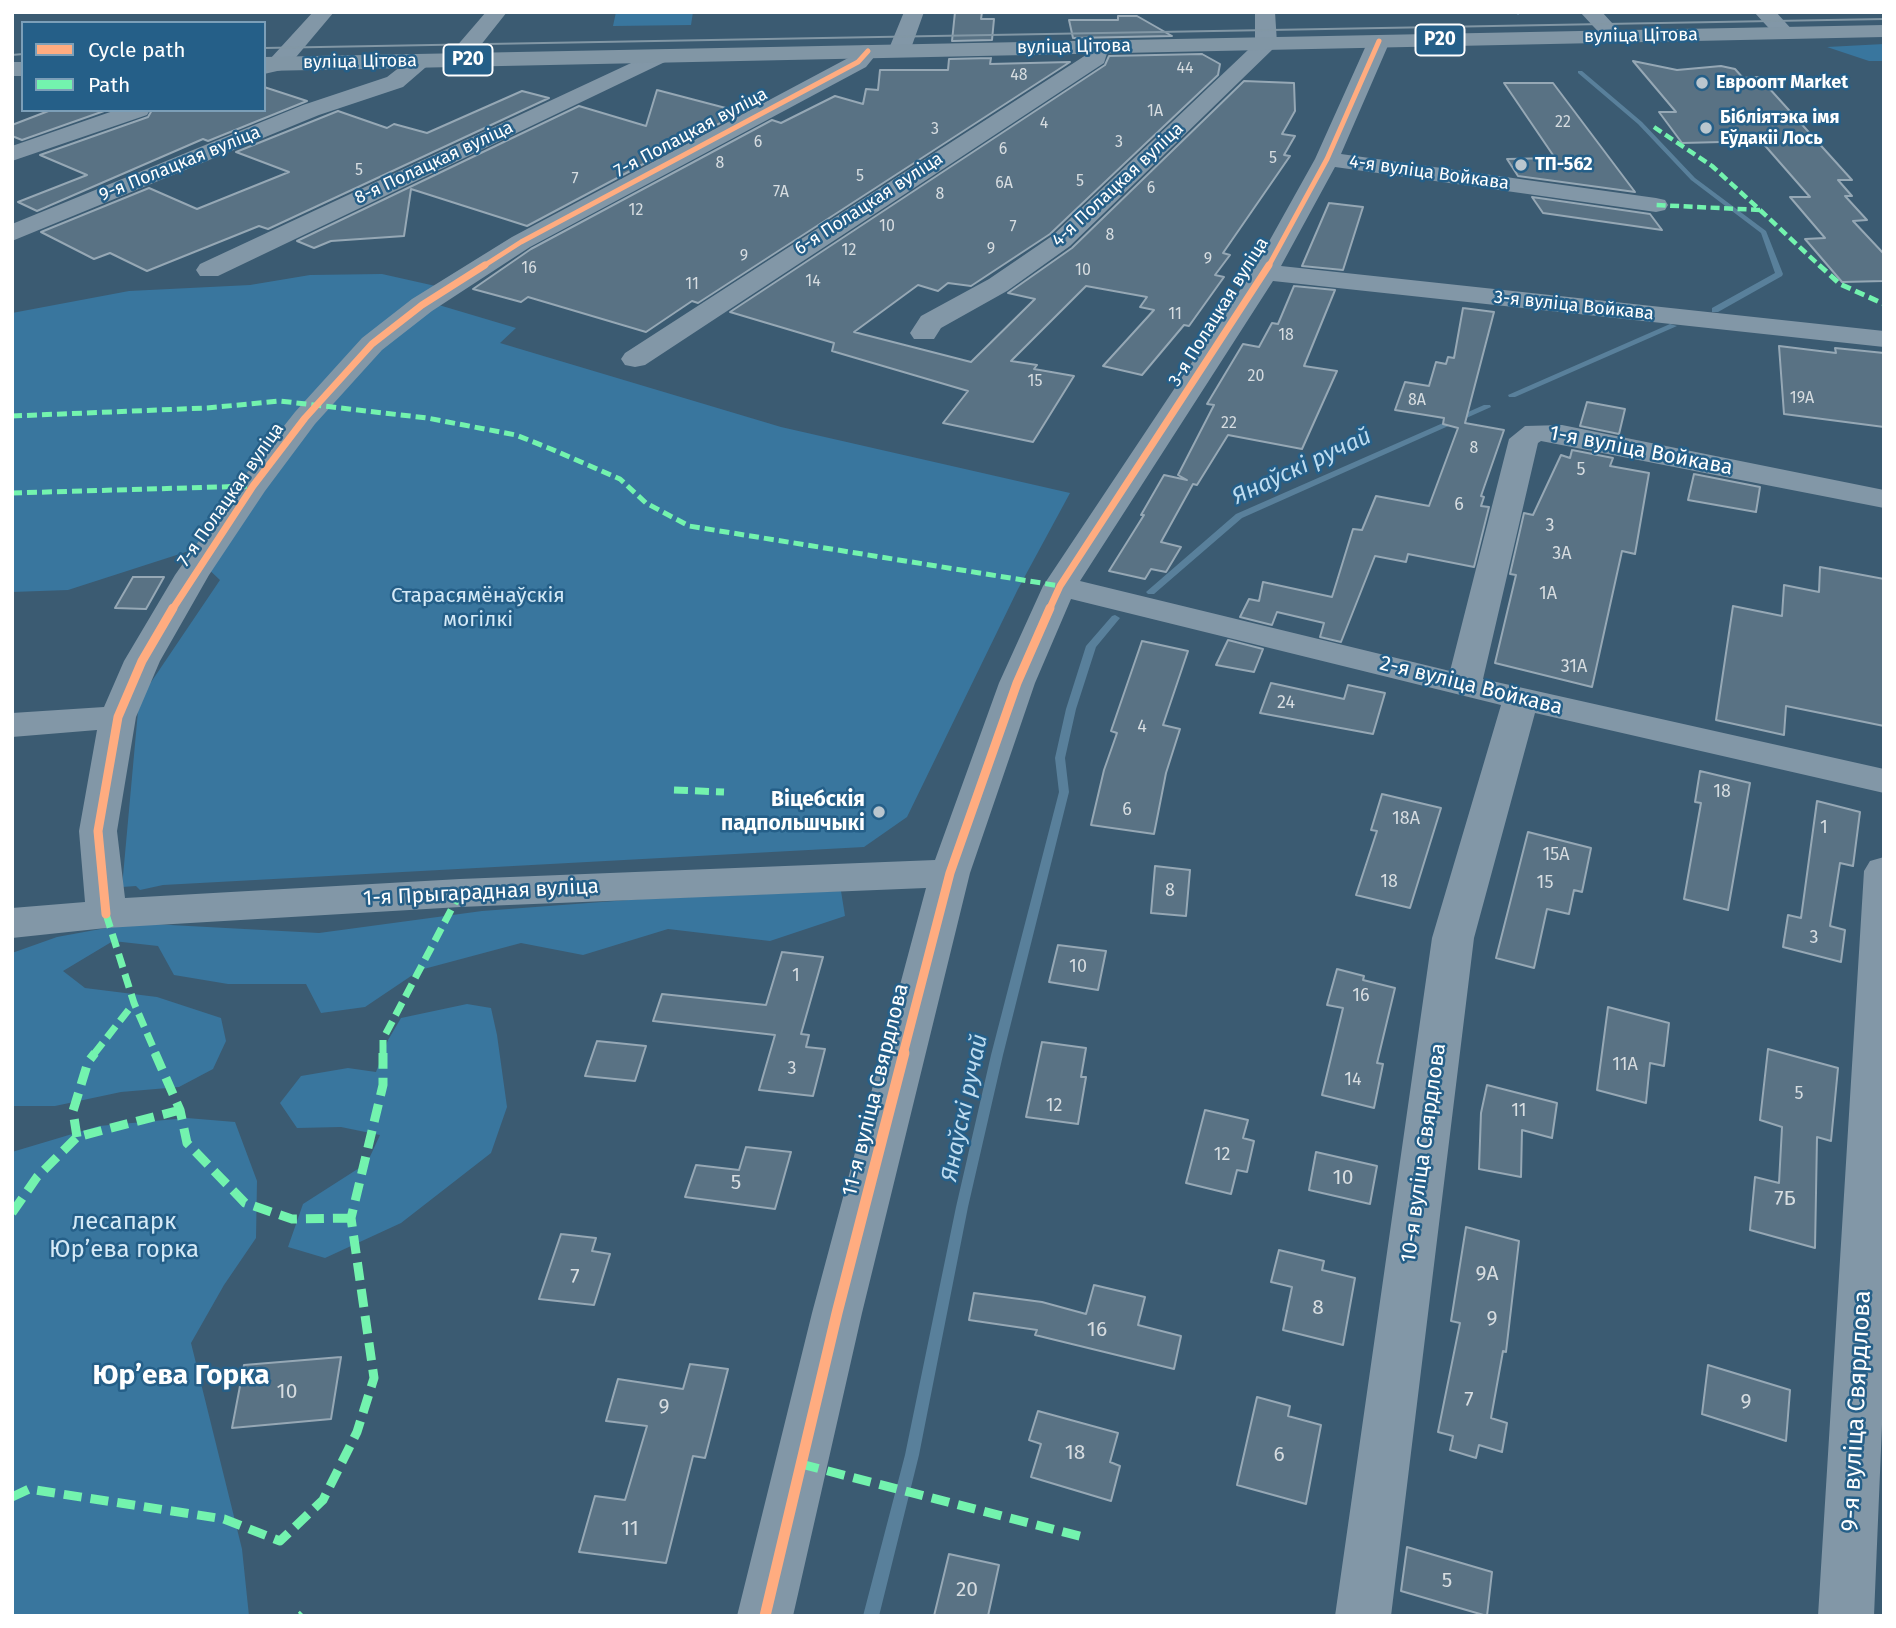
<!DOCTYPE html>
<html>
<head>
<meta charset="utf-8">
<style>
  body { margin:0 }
  #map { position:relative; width:1896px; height:1628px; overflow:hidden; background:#3b5b72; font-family:"Fira Sans",sans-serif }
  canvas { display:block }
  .frame { position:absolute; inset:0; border:14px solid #fff; pointer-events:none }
  .legend { position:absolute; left:21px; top:21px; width:245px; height:91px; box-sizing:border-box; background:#255f88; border:2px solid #7c9fb8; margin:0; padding:9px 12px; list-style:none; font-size:21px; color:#fff }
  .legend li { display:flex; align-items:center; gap:14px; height:35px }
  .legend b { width:35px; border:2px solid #7c9fb8 }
</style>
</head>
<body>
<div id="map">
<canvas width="1896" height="1628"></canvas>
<div class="frame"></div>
<ul class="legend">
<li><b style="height:9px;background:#ffac80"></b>Cycle path</li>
<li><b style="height:9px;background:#73f3ae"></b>Path</li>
</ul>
</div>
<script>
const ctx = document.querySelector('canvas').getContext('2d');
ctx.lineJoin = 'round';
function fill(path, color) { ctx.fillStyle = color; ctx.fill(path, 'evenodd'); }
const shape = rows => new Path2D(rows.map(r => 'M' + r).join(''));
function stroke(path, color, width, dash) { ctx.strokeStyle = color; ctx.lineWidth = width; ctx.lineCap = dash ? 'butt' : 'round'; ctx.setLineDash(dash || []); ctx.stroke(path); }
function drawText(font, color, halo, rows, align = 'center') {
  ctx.font = font + ' "Fira Sans",sans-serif'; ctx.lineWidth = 5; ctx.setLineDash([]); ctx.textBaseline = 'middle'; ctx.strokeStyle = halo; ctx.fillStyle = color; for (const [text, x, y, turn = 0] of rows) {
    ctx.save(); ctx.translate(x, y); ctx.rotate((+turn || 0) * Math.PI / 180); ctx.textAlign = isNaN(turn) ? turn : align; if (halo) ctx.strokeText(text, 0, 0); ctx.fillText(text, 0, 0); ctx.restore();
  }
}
const green = shape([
  [616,12,693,12,691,25,613,26],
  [1884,44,1884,61,1869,61,1827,47],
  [382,274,440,287,422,300,516,328,500,343,781,427,1070,493,1018,589,907,817,864,847,163,885,140,890,136,886,122,887,139,700,220,580,189,551,68,590,12,592,12,313,129,291,250,285,310,275],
  [841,891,845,916,770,941,668,929,583,955,521,943,420,970,365,1007,321,1013,306,984,228,984,174,975,158,946,113,941,63,971,85,988,157,997,221,1018,226,1041,213,1069,179,1087,121,1092,55,1106,12,1106,12,953,57,937,133,923,319,933,482,911,642,899],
  [467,1004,491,1008,497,1035,507,1107,491,1153,401,1223,325,1258,288,1247,303,1204,367,1163,380,1135,341,1127,297,1128,280,1103,301,1076,348,1068,376,1072,388,1040,401,1018],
  [187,1118,235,1122,257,1181,256,1238,224,1285,191,1343,242,1549,249,1616,12,1616,12,1152,99,1126]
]);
const stream = shape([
  [1514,12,1520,12,1521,13,1518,15,1514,12],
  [1578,71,1582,71,1642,122,1695,178,1766,231,1783,274,1782,276,1718,312,1712,312,1712,308,1775,273,1761,233,1691,180,1638,124,1578,73,1578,71],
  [1670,324,1677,326,1515,397,1509,397,1508,395,1670,324],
  [1484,405,1490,405,1491,407,1242,518,1154,594,1148,594,1146,592,1236,514,1484,405],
  [1115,615,1120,618,1096,647,1076,709,1065,758,1069,792,1003,1055,968,1207,919,1455,879,1616,863,1616,905,1455,956,1207,991,1055,1059,792,1055,758,1066,709,1086,646,1112,616,1115,615]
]);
const building = shape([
  [955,12,982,12,981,19,994,19,992,40,952,41,955,12],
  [1118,16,1137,16,1172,36,1073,38,1069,20,1118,20,1118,16],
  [1202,54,1220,64,1218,75,1050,234,971,286,948,283,938,291,918,285,854,332,971,362,1035,299,1008,293,1072,248,1244,81,1294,83,1295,111,1282,134,1295,136,1284,155,1290,156,1223,253,1230,255,1215,275,1224,277,1189,326,1184,325,1142,375,1103,366,1154,310,1140,307,1147,297,1086,286,1011,361,1037,365,1034,369,1074,376,1033,442,943,423,968,391,832,351,834,343,730,312,1105,65,1109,56,1202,54],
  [991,58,990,64,1070,62,698,303,692,301,646,332,528,297,521,302,473,289,531,249,772,120,781,123,835,96,863,104,866,89,878,90,880,70,948,70,949,59,991,58],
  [1633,61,1677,70,1721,66,1735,69,1743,78,1759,77,1852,180,1838,180,1852,196,1845,196,1867,220,1853,221,1884,254,1884,281,1842,282,1805,239,1825,238,1790,197,1810,197,1761,141,1682,143,1659,112,1676,112,1633,61],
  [1504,83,1553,83,1635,192,1518,176,1507,159,1555,158,1504,83],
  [264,87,307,101,208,141,203,139,37,211,18,202,87,175,40,155,148,117,152,110,264,110,264,87],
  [657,90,741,112,527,226,411,189,404,236,331,241,314,248,297,241,579,106,646,126,657,90],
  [522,91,549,98,268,229,259,226,147,271,110,253,94,259,41,232,149,188,197,209,289,172,236,152,338,111,387,128,394,124,427,133,522,91],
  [51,110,107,110,22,140,12,136,12,125,51,110],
  [1532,197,1650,214,1662,230,1543,213,1532,197],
  [1329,203,1363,207,1343,270,1302,266,1329,203],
  [1294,286,1335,290,1304,366,1337,371,1302,449,1228,435,1197,485,1193,484,1161,542,1181,547,1166,572,1151,569,1145,579,1109,571,1144,515,1141,515,1164,475,1187,480,1178,475,1214,405,1207,404,1243,344,1259,347,1272,323,1278,324,1294,286],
  [1463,308,1494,312,1465,423,1504,430,1481,496,1484,497,1481,506,1489,507,1474,567,1408,554,1406,562,1375,556,1341,642,1320,637,1324,623,1277,612,1272,625,1240,617,1249,599,1259,601,1263,582,1332,597,1353,529,1362,530,1376,496,1429,506,1458,428,1443,424,1444,418,1395,410,1405,382,1429,386,1436,362,1446,364,1448,357,1454,358,1463,308],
  [1779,346,1836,353,1835,348,1884,353,1884,427,1784,414,1779,346],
  [1587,402,1625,409,1619,434,1580,426,1587,402],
  [1572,450,1613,458,1610,466,1649,473,1635,554,1622,551,1592,687,1495,663,1516,575,1510,574,1524,513,1533,515,1561,455,1570,458,1572,450],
  [1694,474,1760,487,1756,512,1688,500,1694,474],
  [1820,567,1884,579,1884,726,1786,706,1784,735,1716,720,1733,606,1782,616,1784,585,1819,592,1820,567],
  [133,577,164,577,146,609,115,608,133,577],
  [1228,640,1263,649,1254,672,1216,665,1228,640],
  [1142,641,1188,651,1163,725,1180,729,1166,773,1154,834,1091,825,1104,770,1117,733,1111,731,1142,641],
  [1271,683,1344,699,1348,685,1385,693,1373,734,1260,713,1271,683],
  [1700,771,1750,783,1728,910,1684,899,1701,803,1695,802,1700,771],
  [1382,794,1441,808,1410,908,1356,895,1377,831,1371,830,1382,794],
  [1817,801,1860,812,1853,866,1840,863,1830,926,1845,930,1841,962,1783,947,1788,915,1801,918,1817,801],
  [1528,832,1591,848,1582,892,1574,890,1569,914,1547,909,1534,968,1496,958,1528,832],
  [1155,866,1190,870,1186,916,1151,913,1155,866],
  [1058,945,1106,951,1098,990,1049,982,1058,945],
  [782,952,823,957,801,1034,809,1035,806,1047,825,1049,813,1096,759,1090,775,1035,653,1021,662,994,766,1005,782,952],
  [1337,969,1364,976,1363,980,1395,988,1377,1063,1383,1064,1374,1108,1322,1095,1343,1008,1327,1005,1337,969],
  [1608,1007,1669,1023,1664,1066,1650,1063,1646,1103,1597,1090,1608,1007],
  [597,1041,646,1046,635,1081,585,1076,597,1041],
  [1042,1042,1086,1048,1081,1077,1086,1077,1078,1124,1026,1117,1042,1042],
  [1768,1049,1838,1068,1831,1141,1817,1137,1815,1248,1750,1230,1755,1177,1779,1183,1782,1127,1760,1120,1768,1049],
  [1487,1085,1557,1103,1552,1138,1522,1130,1521,1177,1479,1169,1481,1113,1487,1085],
  [1205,1110,1248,1120,1243,1138,1254,1141,1247,1172,1237,1170,1231,1194,1186,1183,1205,1110],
  [746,1147,791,1152,775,1209,685,1197,696,1165,739,1170,746,1147],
  [1316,1152,1377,1166,1370,1204,1309,1190,1316,1152],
  [1466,1227,1519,1241,1506,1352,1503,1351,1491,1418,1507,1423,1502,1452,1479,1445,1476,1458,1450,1450,1453,1436,1438,1432,1460,1323,1451,1321,1466,1227],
  [561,1234,596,1238,592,1251,610,1254,594,1305,539,1299,561,1234],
  [1279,1250,1324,1261,1322,1270,1355,1278,1343,1345,1283,1330,1292,1287,1271,1282,1279,1250],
  [1094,1285,1145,1297,1138,1325,1181,1336,1174,1369,1035,1335,1037,1330,969,1320,974,1293,1042,1302,1086,1314,1094,1285],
  [341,1357,331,1419,232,1428,244,1365,341,1357],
  [690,1364,728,1369,705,1458,693,1456,666,1563,579,1552,595,1496,625,1500,647,1426,606,1421,618,1379,683,1389,690,1364],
  [1708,1365,1790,1390,1786,1441,1702,1414,1708,1365],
  [1257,1397,1290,1406,1288,1416,1321,1425,1306,1504,1237,1485,1257,1397],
  [1038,1411,1118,1433,1110,1462,1120,1466,1111,1501,1031,1477,1041,1444,1029,1440,1038,1411],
  [1407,1547,1492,1572,1487,1616,1401,1591,1407,1547],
  [949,1554,999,1565,988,1616,934,1616,949,1554]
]);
const minor = shape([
  [313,12,334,12,286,69,264,74,264,61,270,59,313,12],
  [486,12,507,12,465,65,449,65,446,60,449,55,486,12],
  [904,12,924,12,910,51,899,57,888,51,904,12],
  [1255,12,1275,12,1277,43,1274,48,1070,246,1007,291,941,328,934,339,914,339,910,333,921,316,989,279,1052,236,1249,49,1255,42,1255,12],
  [1580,12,1602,12,1624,36,1620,40,1606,40,1580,12],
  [1754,12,1776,12,1795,33,1784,39,1777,37,1754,12],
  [1379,35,1390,41,1341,154,1656,198,1665,200,1668,205,1665,210,1656,212,1335,167,1281,266,1884,331,1884,347,1273,281,1080,581,1450,671,1509,439,1525,426,1562,425,1884,490,1884,508,1541,441,1538,443,1483,679,1884,769,1884,793,1535,713,1474,938,1391,1616,1335,1616,1432,938,1501,705,1071,599,1035,683,970,873,862,1313,793,1616,737,1616,812,1313,926,888,460,907,106,928,12,938,12,908,85,902,79,831,97,730,12,737,12,713,104,707,124,661,175,575,242,479,295,412,362,338,412,299,512,237,850,57,860,46,868,45,879,51,866,67,530,247,432,311,382,350,315,424,265,491,209,575,160,661,136,717,117,831,125,898,460,879,935,860,999,683,1043,586,1252,272,1315,159,1368,41,1379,35],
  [1098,41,1109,47,1104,63,645,365,635,367,625,365,621,359,625,353,1086,55,1090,42,1098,41],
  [659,50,670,56,667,61,218,276,200,276,196,270,200,264,659,50],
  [422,55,433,61,403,87,319,115,12,241,12,224,303,105,387,77,414,56,422,55],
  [116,110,150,110,147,115,12,161,12,146,116,110],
  [1884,857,1884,1377,1874,1616,1818,1616,1864,871,1870,861,1884,857]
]);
const major = shape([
  [1884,25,1884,37,264,71,264,57,1884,25],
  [12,62,23,62,23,76,12,76,12,62]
]);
const tram = shape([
  [264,48,1884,19],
  [12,55,23,54]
]);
const quietFar3 = shape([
  [1654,127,1712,166,1760,210,1656,205],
  [1760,210,1821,267]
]);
const quietFar2 = shape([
  [1819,265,1840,284,1884,304],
  [12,416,207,408,280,401,427,418,516,435,551,449,620,479,646,503,689,526,1060,586],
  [12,493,253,486]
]);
const quietFar1 = shape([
  [674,790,724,792],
  [106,914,134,1003,156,1054],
  [94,1054,134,1003],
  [383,1054,383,1039,460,893]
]);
const quiet = shape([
  [155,1053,180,1110,187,1143,245,1203,292,1219,351,1218],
  [77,1137,73,1111,88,1062,95,1053],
  [12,1213,37,1177,77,1137,180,1110],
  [801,1464,1087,1538],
  [12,1497,29,1489,224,1519,280,1541,323,1500,357,1432,374,1378,351,1218,383,1085,383,1053],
  [301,1616,303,1614]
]);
const cyclewayFar3 = shape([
  [482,267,521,242,858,62,868,51],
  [1268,267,1327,159,1379,41]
]);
const cyclewayFar2 = shape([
  [172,610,253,486,305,418,372,344,422,305,485,265],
  [1049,610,1060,586,1269,265]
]);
const cyclewayFar1 = shape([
  [106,914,98,831,118,717,142,661,173,608],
  [903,1054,950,873,1017,683,1050,608]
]);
const cycleway = shape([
  [765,1616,837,1313,904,1053]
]);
const markers = [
  [1702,83,7,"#bac6ce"],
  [1706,128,7,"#bac6ce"],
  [1521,165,7,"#bac6ce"],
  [879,812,7,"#bac6ce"]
];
const farNumbernames = [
  ["44",1185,69],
  ["48",1019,76],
  ["1А",1155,112],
  ["22",1563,123],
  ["4",1044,124],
  ["3",935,130],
  ["6",758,143],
  ["3",1119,143],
  ["6",1003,150],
  ["5",1273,159],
  ["8",720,164],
  ["5",359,171],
  ["5",860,177],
  ["7",575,180],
  ["5",1080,182],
  ["6А",1004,184],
  ["6",1151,189],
  ["7А",781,193],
  ["8",940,195],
  ["12",636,211],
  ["10",887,227],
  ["7",1013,228],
  ["8",1110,236],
  ["9",991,250],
  ["12",849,251],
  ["9",744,257],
  ["9",1208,260],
  ["16",529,269],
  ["10",1083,271],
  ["14",813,282],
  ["11",692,285],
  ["11",1175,315],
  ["18",1286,336],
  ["20",1256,377],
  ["15",1035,382],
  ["19А",1802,399],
  ["8А",1417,401],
  ["22",1229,424],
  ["8",1474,449]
];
const farStreetnames = [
  ["вуліца Цітова",1641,36,-1],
  ["вуліца Цітова",1074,47,-1],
  ["вуліца Цітова",360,62,-1],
  ["7-я Полацкая вуліца",691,133,-28],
  ["8-я Полацкая вуліца",434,163,-25],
  ["9-я Полацкая вуліца",180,164,-22],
  ["4-я вуліца Войкава",1429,173,8],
  ["4-я Полацкая вуліца",1118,185,-43],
  ["6-я Полацкая вуліца",869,204,-33],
  ["3-я вуліца Войкава",1574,306,6],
  ["3-я Полацкая вуліца",1219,312,-58],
  ["7-я Полацкая вуліца",231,495,-55]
];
const farPoinames = [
  ["Евроопт Market",1716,83],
  ["Бібліятэка імя",1720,118],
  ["Еўдакіі Лось",1720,139],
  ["ТП-562",1535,165]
];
const numberNames = [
  ["5",1581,470],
  ["6",1459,505],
  ["3",1550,526],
  ["3А",1562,554],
  ["1А",1548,594],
  ["31А",1574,667],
  ["24",1286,703],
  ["4",1142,727],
  ["18",1722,792],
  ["6",1127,810],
  ["18А",1406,819],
  ["1",1824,828],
  ["15А",1556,855],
  ["18",1389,882],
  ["15",1545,883],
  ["8",1170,891],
  ["3",1814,938],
  ["10",1078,967],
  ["1",796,976],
  ["16",1361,996],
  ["11А",1625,1065],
  ["3",792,1069],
  ["14",1353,1080],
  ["5",1799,1094],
  ["12",1054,1106],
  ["11",1519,1111],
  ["12",1222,1155]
];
const shields = [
  [1440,40,49],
  [468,60,49]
];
const shieldNames = [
  ["Р20",1440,40],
  ["Р20",468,60]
];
const streetNames = [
  ["1-я вуліца Войкава",1641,451,11],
  ["2-я вуліца Войкава",1471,686,14],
  ["1-я Прыгарадная вуліца",481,893,-3],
  ["11-я вуліца Свярдлова",876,1090,-76],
  ["10-я вуліца Свярдлова",1424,1153,-82]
];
const parkNames = [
  ["Старасямёнаўскія",478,596],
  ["могілкі",478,620]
];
const poiNames = [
  ["Віцебскія",865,800],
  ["падпольшчыкі",865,824]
];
const nearNumbernames = [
  ["10",1343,1178],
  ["5",736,1183],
  ["7Б",1785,1199],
  ["9А",1487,1274],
  ["7",575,1277],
  ["8",1318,1308],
  ["9",1492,1319],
  ["16",1097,1330],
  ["10",287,1392],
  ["7",1469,1400],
  ["9",1746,1402],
  ["9",664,1407],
  ["18",1075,1453],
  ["6",1279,1455],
  ["11",630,1529],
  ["5",1447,1581],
  ["20",967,1590]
];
const waterNames = [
  ["Янаўскі ручай",1302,467,-25],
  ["Янаўскі ручай",965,1108,-78]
];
const nearParknames = [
  ["лесапарк",124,1222],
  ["Юрʼева горка",124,1250]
];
const nearStreetnames = [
  ["9-я вуліца Свярдлова",1857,1411,-87]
];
const nearNeighbourhoodnames = [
  ["Юрʼева Горка",181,1376]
];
fill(green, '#39769e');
fill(stream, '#59809b');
fill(building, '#597284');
stroke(building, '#96a8b5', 2);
fill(minor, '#8297a7');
fill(major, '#8196a5');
stroke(tram, '#8297a5', 2);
stroke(quietFar3, '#73f3ae', 4.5, [9, 4.5]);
stroke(quietFar2, '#73f3ae', 5, [10, 5]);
stroke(quietFar1, '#73f3ae', 7, [14, 7]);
stroke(quiet, '#73f3ae', 9, [18, 9]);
stroke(cyclewayFar3, '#ffac80', 5);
stroke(cyclewayFar2, '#ffac80', 7);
stroke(cyclewayFar1, '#ffac80', 9);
stroke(cycleway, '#ffac80', 11);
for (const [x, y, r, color] of markers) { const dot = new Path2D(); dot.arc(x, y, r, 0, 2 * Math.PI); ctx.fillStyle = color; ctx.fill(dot); stroke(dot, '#255f88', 2.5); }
drawText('16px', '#d6dce0', null, farNumbernames);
drawText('18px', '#fff', '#255f88', farStreetnames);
drawText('bold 18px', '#fff', '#255f88', farPoinames, 'left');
drawText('18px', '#d6dce0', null, numberNames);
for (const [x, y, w] of shields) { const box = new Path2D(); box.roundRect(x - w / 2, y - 15.5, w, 31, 5); ctx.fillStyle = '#255f88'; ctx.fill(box); stroke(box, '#fff', 2); }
drawText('bold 19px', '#fff', null, shieldNames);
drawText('21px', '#fff', '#255f88', streetNames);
drawText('21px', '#d5eaf7', '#255f88', parkNames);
drawText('bold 21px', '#fff', '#255f88', poiNames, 'right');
drawText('21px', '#d6dce0', null, nearNumbernames);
drawText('italic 23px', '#bddcf0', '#255f88', waterNames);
drawText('24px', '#d5eaf7', '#255f88', nearParknames);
drawText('24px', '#fff', '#255f88', nearStreetnames);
drawText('bold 28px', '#fff', '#255f88', nearNeighbourhoodnames);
</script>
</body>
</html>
